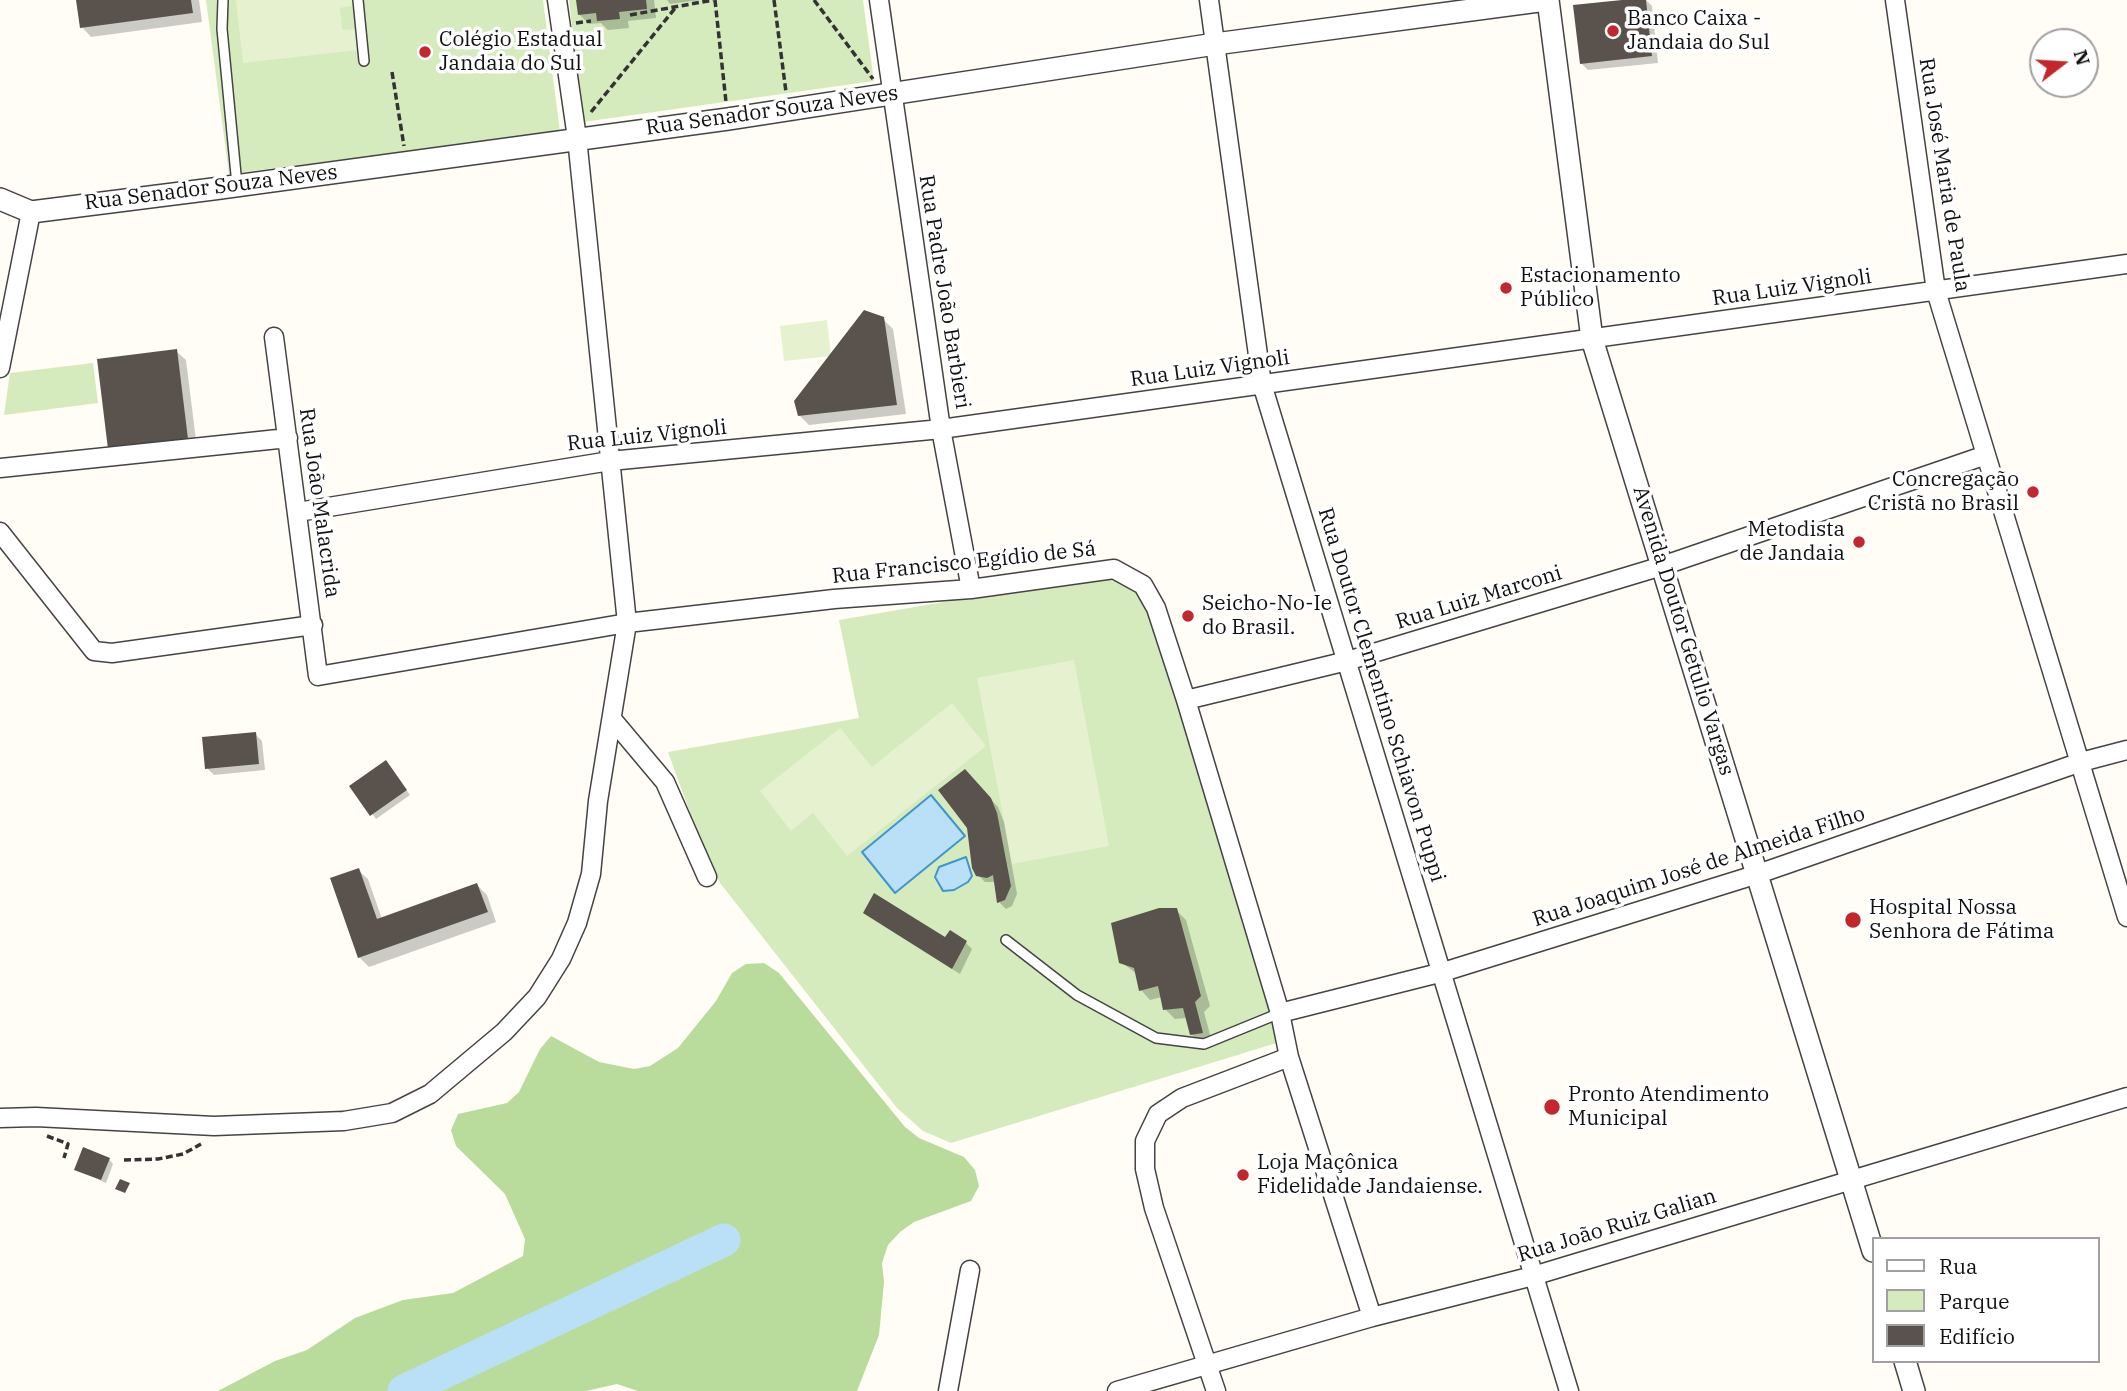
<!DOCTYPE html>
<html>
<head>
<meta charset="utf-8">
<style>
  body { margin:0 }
  #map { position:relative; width:2127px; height:1391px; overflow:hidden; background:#fffdf5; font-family:"IBM Plex Serif",serif }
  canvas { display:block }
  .legend { position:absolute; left:1872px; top:1237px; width:228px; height:126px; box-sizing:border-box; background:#fff; border:2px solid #a0a0a0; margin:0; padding:9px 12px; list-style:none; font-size:21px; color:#111 }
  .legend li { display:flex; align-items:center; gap:14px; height:35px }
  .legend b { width:35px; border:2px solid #a0a0a0 }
  .north { position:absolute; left:2029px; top:28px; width:70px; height:70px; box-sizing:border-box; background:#fff; border:2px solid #a0a0a0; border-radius:50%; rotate:73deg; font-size:19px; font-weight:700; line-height:28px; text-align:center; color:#111 }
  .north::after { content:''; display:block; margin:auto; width:24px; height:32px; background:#c4262e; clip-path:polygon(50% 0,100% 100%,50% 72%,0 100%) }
</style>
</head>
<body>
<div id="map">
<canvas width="2127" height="1391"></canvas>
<ul class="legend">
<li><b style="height:9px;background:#fff"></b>Rua</li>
<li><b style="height:19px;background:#d5ebbd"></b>Parque</li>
<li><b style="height:19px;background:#5a524d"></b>Edifício</li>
</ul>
<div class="north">N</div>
</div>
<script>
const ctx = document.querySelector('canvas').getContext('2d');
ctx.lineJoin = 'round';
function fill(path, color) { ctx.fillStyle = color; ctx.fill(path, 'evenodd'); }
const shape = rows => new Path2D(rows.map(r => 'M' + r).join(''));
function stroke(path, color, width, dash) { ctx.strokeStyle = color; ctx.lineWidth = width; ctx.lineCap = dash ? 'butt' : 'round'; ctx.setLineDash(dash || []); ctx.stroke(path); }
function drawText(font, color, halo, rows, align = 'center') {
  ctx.font = font + ' "IBM Plex Serif",serif'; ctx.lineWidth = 7; ctx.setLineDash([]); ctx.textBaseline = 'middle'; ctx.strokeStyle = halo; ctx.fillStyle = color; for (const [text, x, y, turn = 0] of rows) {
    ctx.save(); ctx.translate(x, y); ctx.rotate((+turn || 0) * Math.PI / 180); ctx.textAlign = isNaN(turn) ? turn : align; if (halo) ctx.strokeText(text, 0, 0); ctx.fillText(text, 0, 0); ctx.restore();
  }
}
const green = shape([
  [206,0,543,0,560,132,229,174],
  [569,0,863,0,874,81,583,122],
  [93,363,98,403,4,415,10,373],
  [1108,574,1138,591,1152,614,1283,1041,951,1143,923,1131,897,1108,720,883,700,840,668,752,859,718,839,620]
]);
const forest = shape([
  [764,963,779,973,905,1127,919,1138,964,1157,975,1170,979,1186,971,1201,914,1222,900,1232,888,1245,882,1263,884,1282,879,1335,857,1391,638,1391,617,1384,586,1391,218,1391,275,1361,307,1350,355,1318,403,1300,453,1293,523,1256,525,1239,505,1194,456,1146,451,1130,458,1114,507,1103,519,1092,540,1049,551,1036,599,1062,634,1069,650,1066,678,1048,716,1001,732,973,746,964]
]);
const pitch = shape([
  [236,0,354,0,355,5,340,8,342,30,356,29,358,50,243,63],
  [827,320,831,356,784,361,780,326],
  [1074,660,1109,846,1012,864,977,678],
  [952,703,986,746,847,856,813,813,791,831,760,791,840,728,872,767]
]);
const water = shape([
  [931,795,965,836,895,893,862,852,931,795],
  [966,857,972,876,968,882,954,890,943,891,935,877,939,867,966,857]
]);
const shadow = shape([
  [78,0,199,0,202,22,91,37,82,27],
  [578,0,654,0,656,18,628,21,629,28,608,30,601,23,589,24,580,15],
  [667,0,700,0,670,4],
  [1638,0,1646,0,1652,6,1658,63,1588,70,1581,63],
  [883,319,893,329,906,414,809,425,799,415],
  [176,351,186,360,197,448,120,458],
  [255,734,262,741,265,770,214,775,207,768],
  [390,767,410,795,376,819,352,786],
  [972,778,998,807,1004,822,1017,894,1012,906,1006,909,999,902,996,882,985,882,978,875],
  [358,870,368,879,382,919,477,885,487,895,496,922,369,967,359,957],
  [1176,910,1186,920,1210,1006,1204,1012,1212,1042,1201,1043,1191,1034,1187,1018,1175,1019,1165,1009,1162,997,1150,1000,1141,990,1137,974,1121,962],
  [865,913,945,940,965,942,972,949,960,974],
  [109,1159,113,1164,106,1183,76,1169]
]);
const river = shape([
  [404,1391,724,1240]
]);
const building = shape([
  [76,0,191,0,193,13,80,28],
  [576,0,646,0,647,9,619,12,620,19,597,21,596,13,578,15],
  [1622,0,1646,0,1652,56,1580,64,1573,5],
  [864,310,884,317,897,405,798,416,794,401],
  [177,349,188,439,108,449,97,359],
  [256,732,259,764,205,769,202,737],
  [386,760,407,790,370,816,349,786],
  [965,769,991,798,997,813,1011,886,1005,900,997,903,993,875,987,878,976,876,972,868,967,828,938,790],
  [359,868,377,919,477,883,488,912,358,958,330,878],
  [874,893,945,937,950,930,967,941,952,969,863,913],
  [1159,908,1177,908,1201,996,1195,1002,1203,1033,1190,1035,1183,1008,1163,1010,1158,986,1139,991,1134,968,1119,963,1111,923],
  [83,1147,110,1158,101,1180,74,1170],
  [120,1179,130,1183,125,1193,115,1189]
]);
const path = shape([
  [715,0,726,102],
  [774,0,786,92],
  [814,0,873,79],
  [630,15,713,0],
  [576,23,591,21],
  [392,72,404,146],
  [591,112,676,7],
  [47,1136,68,1144,64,1158],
  [124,1160,158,1159,183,1154,201,1144]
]);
const service = shape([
  [223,0,222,29,237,185],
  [358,0,364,61],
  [1006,940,1077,995,1156,1038,1204,1044,1280,1013]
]);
const minor = shape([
  [879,0,941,429,971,589],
  [1209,0,1262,384,1569,1391],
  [1895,0,1936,291,2127,917],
  [274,337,318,676,627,623,834,599,971,589,1114,569,1143,585,1156,608,1186,700,1280,1013,1289,1057,1372,1317],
  [0,368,31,212],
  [0,468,288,438],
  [298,512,610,461,941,429,2127,264],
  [0,532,94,651,112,653,313,625],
  [1186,700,1347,661,1662,566,1986,455],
  [612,719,665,782,707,877],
  [1280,1013,1443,972,1758,874,2081,762,2127,750],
  [0,1118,36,1117,214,1126,344,1121,392,1113,430,1094,504,1032,537,997,561,959,577,923,591,874,598,801,627,623,577,138,557,0],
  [948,1391,970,1270],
  [1117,1391,1372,1317,1533,1276,2127,1097],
  [1216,1391,1154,1208,1145,1169,1145,1141,1158,1114,1182,1098,1289,1057]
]);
const tertiary = shape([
  [1548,0,1592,339,1873,1251],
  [0,199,31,212,213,189,728,119,1215,44,1546,0],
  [1905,1361,1914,1391]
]);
const markers = [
  [1613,31,7,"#c4262e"],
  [425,52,7,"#c4262e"],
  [1506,288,7,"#c4262e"],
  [2033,492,7,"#c4262e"],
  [1859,542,7,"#c4262e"],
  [1188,616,7,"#c4262e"],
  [1853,920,9,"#c4262e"],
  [1552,1107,9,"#c4262e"],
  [1243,1175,7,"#c4262e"]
];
const poiNames = [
  ["Banco Caixa -",1627,19],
  ["Jandaia do Sul",1627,43],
  ["Colégio Estadual",439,40],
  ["Jandaia do Sul",439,64],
  ["Estacionamento",1520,276],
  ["Público",1520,300],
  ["Concregação",2019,480,"right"],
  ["Cristã no Brasil",2019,504,"right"],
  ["Metodista",1845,530,"right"],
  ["de Jandaia",1845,554,"right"],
  ["Seicho-No-Ie",1202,604],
  ["do Brasil.",1202,628],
  ["Hospital Nossa",1869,908],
  ["Senhora de Fátima",1869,932],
  ["Pronto Atendimento",1568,1095],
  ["Municipal",1568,1119],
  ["Loja Maçônica",1257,1163],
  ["Fidelidade Jandaiense.",1257,1187]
];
const streetNames = [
  ["Rua Senador Souza Neves",772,111,-8],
  ["Rua José Maria de Paula",1944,175,81],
  ["Rua Senador Souza Neves",211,188,-7],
  ["Rua Luiz Vignoli",1792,288,-8],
  ["Rua Padre João Barbieri",944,292,81],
  ["Rua Luiz Vignoli",1210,369,-8],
  ["Rua Luiz Vignoli",647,436,-6],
  ["Rua João Malacrida",319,503,82],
  ["Rua Francisco Egídio de Sá",964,563,-6],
  ["Rua Luiz Marconi",1479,598,-17],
  ["Avenida Doutor Getulio Vargas",1683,631,73],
  ["Rua Doutor Clementino Schiavon Puppi",1381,695,73],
  ["Rua Joaquim José de Almeida Filho",1699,867,-18],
  ["Rua João Ruiz Galian",1617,1226,-17]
];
fill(green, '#d5ebbd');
fill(forest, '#b9dc9c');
fill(pitch, '#e6f2cf');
fill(water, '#b9e0f7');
stroke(water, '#3f96cf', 2);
fill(shadow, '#0003');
stroke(river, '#b9e0f7', 33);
fill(building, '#5a524d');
stroke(service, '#444', 12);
stroke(minor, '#444', 21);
stroke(tertiary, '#444', 24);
stroke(path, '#333', 3.5, [7, 3.5]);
stroke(service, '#fff', 9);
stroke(minor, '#fff', 18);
stroke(tertiary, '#fff', 21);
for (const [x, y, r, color] of markers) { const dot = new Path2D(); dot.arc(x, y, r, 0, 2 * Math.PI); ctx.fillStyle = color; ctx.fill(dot); stroke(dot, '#fff', 2.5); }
drawText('21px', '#111', '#fff', poiNames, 'left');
drawText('21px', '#111', '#fff', streetNames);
</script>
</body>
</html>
